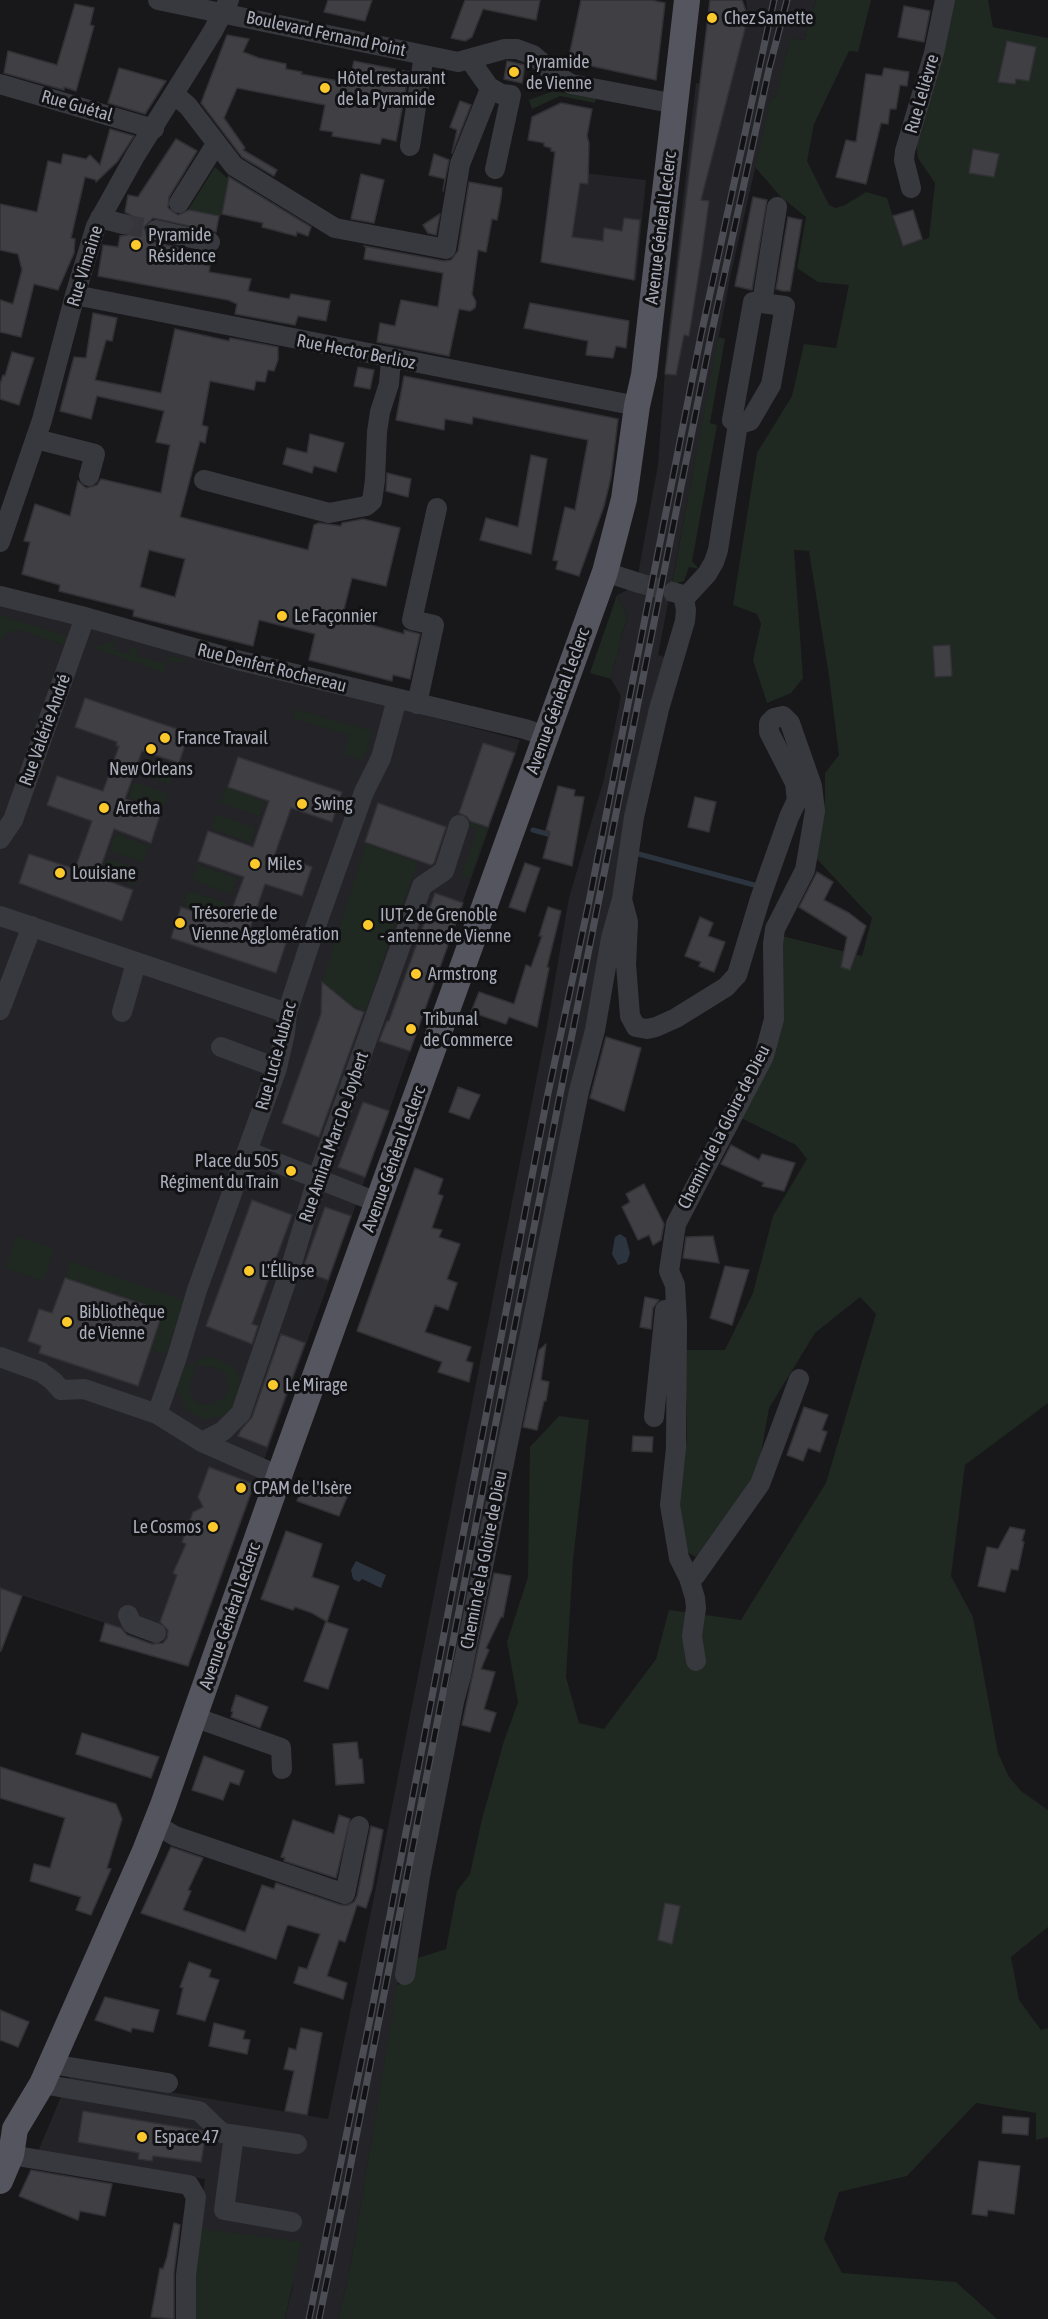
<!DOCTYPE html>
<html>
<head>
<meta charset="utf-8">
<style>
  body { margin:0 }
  canvas { display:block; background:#18171a }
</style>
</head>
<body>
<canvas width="1048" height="2319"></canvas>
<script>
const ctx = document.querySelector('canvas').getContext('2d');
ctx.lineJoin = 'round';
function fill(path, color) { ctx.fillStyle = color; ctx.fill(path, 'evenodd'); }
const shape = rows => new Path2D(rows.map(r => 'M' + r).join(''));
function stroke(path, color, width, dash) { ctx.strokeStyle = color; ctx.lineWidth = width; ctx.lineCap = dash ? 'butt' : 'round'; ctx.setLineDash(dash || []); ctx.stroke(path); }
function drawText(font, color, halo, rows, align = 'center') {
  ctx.font = font + ' "Asap Condensed",sans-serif'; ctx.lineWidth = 6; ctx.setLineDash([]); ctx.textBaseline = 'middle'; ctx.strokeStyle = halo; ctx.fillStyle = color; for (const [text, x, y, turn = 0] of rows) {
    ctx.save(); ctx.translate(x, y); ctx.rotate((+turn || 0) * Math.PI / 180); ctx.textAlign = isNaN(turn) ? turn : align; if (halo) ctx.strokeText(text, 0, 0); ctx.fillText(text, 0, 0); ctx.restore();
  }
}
const built = shape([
  [746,0,816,0,804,40,790,38,775,99,771,99,731,273,658,655,667,658,612,898,416,1874,351,2263,338,2319,285,2319,293,2286,198,2228,205,2179,37,2154,70,2075,328,2119,372,1907,547,1026,569,898,604,779,621,696,611,679,627,616,617,595,628,590,639,592,639,569,658,465,667,346,696,83,729,90,748,17],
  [574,172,646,180,636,280,541,262,552,177],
  [0,605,520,740,324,1295,195,1650,105,1623,0,1588]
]);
const green = shape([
  [816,0,871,0,858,52,849,51,814,124,807,161,829,205,836,208,845,205,866,192,887,198,902,246,929,238,935,183,918,158,916,142,951,0,988,0,993,27,1048,38,1048,1403,965,1465,951,1576,973,1617,998,1753,1009,1777,1021,1791,1048,1810,1048,1927,1011,1957,1019,2000,1041,2030,1048,2028,1048,2137,1036,2140,1036,2113,976,2103,907,2176,839,2192,824,2239,842,2273,956,2282,997,2319,338,2319,351,2263,397,1985,410,1981,415,1959,446,1949,457,1891,470,1874,482,1819,504,1741,518,1702,507,1642,528,1577,530,1447,559,1416,589,1420,573,1560,566,1677,579,1723,604,1729,656,1659,669,1610,741,1620,826,1483,876,1314,860,1297,815,1333,769,1408,759,1465,748,1493,696,1557,680,1548,679,1499,687,1436,687,1411,684,1350,725,1350,753,1293,773,1216,807,1159,796,1145,741,1118,775,1046,782,936,862,956,872,918,815,857,825,801,825,773,839,755,829,676,809,551,794,550,803,678,791,693,767,703,753,660,761,624,757,614,733,605,757,453,792,396,804,344,836,348,849,285,818,282,797,268,806,217,781,197,755,167,771,98,775,98,790,38,804,40],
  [553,91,596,98,595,103,560,96,532,109,529,100],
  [215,167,227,178,231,168,221,216,188,210],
  [718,337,725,339,710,423,717,425,692,561,699,569,689,567,684,581,672,584],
  [617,595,627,616,611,679,590,673],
  [2,616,69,636,66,646,19,630,7,632,0,641,0,617],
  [113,642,115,643,114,650,129,654,131,647,138,649,137,656,151,660,165,663,167,656,184,659,182,664,169,660,164,673,91,647],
  [294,709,373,731,363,760,344,755,349,735,292,718],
  [142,757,176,768,171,785,137,773],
  [134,782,168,793,163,809,128,798],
  [226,787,265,801,260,816,220,803],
  [216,814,256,827,251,843,211,829],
  [458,816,488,827,470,878,461,876,477,829,464,824],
  [115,834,149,846,143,862,109,851],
  [366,844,418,862,365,1012,345,1001,322,981],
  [107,858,140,870,134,886,101,874],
  [198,865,237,878,232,894,192,880],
  [188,890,228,903,222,919,183,905],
  [16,1236,54,1248,43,1281,5,1268],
  [70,1261,184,1300,166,1354,150,1349,163,1311,65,1278],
  [209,1357,219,1359,233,1367,239,1376,241,1384,237,1403,230,1411,220,1417,212,1418,202,1418,192,1413,186,1408,178,1391,178,1381,182,1371,192,1363,195,1368,189,1386,190,1393,198,1404,211,1405,225,1397,229,1389,224,1372,216,1367,199,1366,196,1361],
  [198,2228,302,2242,285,2319,191,2319]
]);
const water = shape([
  [620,1234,626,1238,630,1253,627,1262,618,1265,612,1254,615,1237],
  [356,1561,386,1575,381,1588,362,1579,359,1582,353,1579,351,1570]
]);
const stream = shape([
  [533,830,555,836],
  [635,853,758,886]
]);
const building = shape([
  [328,0,372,0,365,21,324,12,328,0],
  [465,0,540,0,536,20,483,9,472,37,465,41,451,38,465,0],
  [581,0,651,0,665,3,656,80,568,61,581,0],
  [710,0,742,0,748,17,701,200,709,201,702,253,689,336,684,335,676,375,665,374,710,0],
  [75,4,94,8,90,25,94,26,76,91,64,87,64,90,4,73,8,51,57,65,75,4],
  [904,6,930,11,924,42,898,37,904,6],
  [227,35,249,39,243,52,259,58,286,64,286,69,302,72,301,74,349,83,354,61,409,72,396,141,382,138,380,144,332,136,333,132,320,130,325,105,237,88,224,118,245,148,243,150,277,170,274,176,242,157,201,103,227,35],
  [1007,41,1036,47,1029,81,1016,79,1015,84,998,82,1007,41],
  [507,61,525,65,522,83,504,79,507,61],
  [119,68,166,81,145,114,108,103,119,68],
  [884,68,909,72,907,86,900,85,896,109,890,109,888,124,881,123,866,184,836,177,846,140,856,142,866,74,882,76,884,68],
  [460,101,471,105,452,153,457,130,450,127,460,101],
  [561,103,592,109,587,136,589,143,588,184,580,183,572,237,603,241,604,228,622,231,624,218,640,220,634,280,541,262,555,152,551,151,551,148,544,146,544,143,528,140,532,117,561,103],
  [110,129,134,136,117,162,96,182,96,180,85,177,71,238,75,239,74,253,58,290,34,284,21,337,0,332,0,300,13,304,22,270,18,254,0,250,0,204,37,212,48,161,61,164,63,154,86,159,90,155,100,165,110,129],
  [176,139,197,151,169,197,168,208,178,215,189,210,219,216,216,232,153,218,144,227,148,238,153,242,185,249,184,260,210,266,209,272,251,279,248,291,289,299,291,294,330,301,326,321,298,316,295,325,235,314,237,304,228,300,98,276,103,245,118,247,120,236,127,235,134,228,132,216,125,212,128,195,138,197,176,139],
  [973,149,999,154,994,177,969,173,973,149],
  [434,154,449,160,443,191,445,179,429,175,434,154],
  [361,174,384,180,374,223,351,219,361,174],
  [229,177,311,227,308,236,297,232,296,236,262,227,263,223,222,214,229,177],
  [469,182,502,188,501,198,497,220,492,219,486,252,478,250,472,294,476,302,475,308,470,311,459,309,449,356,377,342,380,323,395,326,401,300,438,307,443,273,364,259,366,247,364,246,444,261,451,260,458,251,469,182],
  [753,197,767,200,752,290,735,286,753,197],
  [913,210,922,239,903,246,893,216,913,210],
  [440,214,436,235,428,233,423,225,440,214],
  [788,217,802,220,790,291,783,291,776,289,788,217],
  [530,303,629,321,626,348,616,346,613,358,586,355,588,341,524,328,530,303],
  [93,313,117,318,112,341,106,340,95,380,161,393,175,329,229,341,230,338,278,347,278,360,274,371,268,370,265,382,256,381,254,390,210,381,202,425,208,427,205,443,200,441,180,517,308,550,314,525,319,523,341,526,342,523,363,519,400,528,386,586,352,578,342,617,404,634,404,630,420,634,410,679,393,675,392,681,309,660,315,634,259,620,253,646,133,616,134,610,59,591,60,585,22,574,30,542,24,541,35,504,70,516,78,481,86,488,97,485,101,479,161,493,170,445,156,442,164,411,97,396,91,419,60,411,74,357,86,358,93,313],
  [149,550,185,559,175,597,140,587,149,550],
  [12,352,34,358,19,405,0,399,0,384,3,375,5,376,12,352],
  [358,367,374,370,370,389,354,386,358,367],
  [404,376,618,419,611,477,604,506,579,576,556,569,558,561,553,560,565,507,575,510,588,440,473,417,472,424,445,419,444,430,396,420,404,376],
  [310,434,344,443,336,472,314,466,312,473,283,464,287,448,307,453,310,434],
  [531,455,547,459,531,554,480,540,486,518,518,527,531,455],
  [387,473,411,479,408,497,386,491,387,473],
  [950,645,952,676,935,677,933,646,950,645],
  [85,698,189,733,179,763,142,751,125,799,161,812,151,843,114,829,105,855,97,877,133,890,122,921,19,883,29,854,75,869,92,821,47,805,57,776,103,791,111,769,119,746,116,746,117,742,75,727,85,698],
  [483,743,515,753,488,827,470,821,467,817,459,813,483,743],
  [238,757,342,792,332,822,291,808,275,854,312,867,302,896,265,884,249,931,286,943,276,973,171,938,181,907,227,923,244,877,198,861,208,831,253,847,269,801,228,787,238,757],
  [558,786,575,790,574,796,584,797,572,866,543,858,550,832,546,830,558,786],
  [695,797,716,802,709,832,688,827,695,797],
  [378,803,446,827,434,863,431,865,365,842,378,803],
  [525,863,540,868,525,912,509,907,525,863],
  [817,872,833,882,824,900,849,913,866,926,850,970,841,967,847,937,799,907,817,872],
  [435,893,463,903,410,1051,379,1041,387,1021,389,1021,435,893],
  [548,907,561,911,547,967,549,968,537,1027,509,1017,506,1024,471,1012,479,992,514,1004,526,965,531,967,542,936,539,936,548,907],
  [700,917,713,923,708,936,725,942,714,972,699,966,701,962,685,956,700,917],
  [322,982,355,1009,364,1012,319,1137,282,1123,321,1014,322,982],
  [606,1037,641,1048,624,1111,590,1098,606,1037],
  [458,1087,480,1095,469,1119,449,1112,458,1087],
  [363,1102,389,1111,365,1177,338,1167,363,1102],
  [731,1145,759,1160,762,1154,795,1163,784,1191,762,1186,764,1183,721,1164,731,1145],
  [415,1168,443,1179,438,1194,443,1196,432,1228,442,1230,439,1237,460,1244,447,1279,457,1283,448,1310,435,1305,425,1332,471,1347,466,1361,473,1363,469,1382,438,1372,442,1362,357,1331,415,1168],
  [644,1184,664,1224,661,1240,653,1245,649,1235,638,1240,622,1207,630,1202,626,1194,644,1184],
  [252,1200,292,1215,252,1324,258,1326,252,1344,206,1326,252,1200],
  [325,1207,351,1216,328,1280,302,1271,325,1207],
  [713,1236,719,1263,683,1258,686,1237,713,1236],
  [725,1266,749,1270,732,1325,710,1318,725,1266],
  [65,1278,163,1311,138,1386,39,1353,41,1346,28,1341,39,1309,52,1313,65,1278],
  [645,1297,659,1300,653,1308,651,1329,640,1327,645,1297],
  [281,1334,305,1343,267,1447,238,1436,241,1430,252,1417,281,1334],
  [546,1344,541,1380,549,1382,546,1401,544,1401,537,1430,523,1427,539,1350,546,1344],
  [804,1407,828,1415,822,1430,827,1432,820,1452,808,1448,803,1461,787,1455,804,1407],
  [633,1436,653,1437,652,1452,632,1451,633,1436],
  [209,1467,254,1484,188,1666,100,1641,105,1623,121,1628,127,1635,152,1644,163,1643,167,1638,168,1630,160,1622,177,1575,173,1573,186,1544,182,1542,193,1512,203,1507,198,1497,209,1467],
  [304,1481,348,1495,339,1516,297,1501,304,1481],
  [1010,1527,1025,1530,1022,1541,1024,1542,1018,1570,1011,1569,1005,1592,978,1586,987,1547,998,1549,1010,1527],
  [286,1531,322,1544,312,1577,339,1586,327,1622,348,1629,328,1689,304,1681,326,1621,312,1613,295,1607,293,1610,261,1599,286,1531],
  [494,1573,511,1576,503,1617,501,1617,486,1648,489,1650,481,1669,495,1672,484,1709,496,1713,490,1732,462,1725,494,1573],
  [0,1588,22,1596,1,1651,0,1651,0,1588],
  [236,1695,268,1707,260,1728,231,1717,233,1712,231,1711,236,1695],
  [82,1733,159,1757,151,1778,76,1754,82,1733],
  [357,1742,359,1759,362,1759,364,1783,336,1785,333,1744,357,1742],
  [204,1756,244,1771,239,1785,230,1782,223,1800,192,1790,204,1756],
  [0,1767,116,1804,122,1819,107,1868,111,1869,91,1915,76,1910,81,1897,30,1881,34,1864,50,1868,65,1818,0,1798,0,1767],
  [339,1815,350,1819,336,1878,284,1861,285,1858,281,1857,293,1820,334,1834,339,1815],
  [371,1826,383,1830,372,1889,366,1908,357,1905,345,1942,339,1940,327,1976,347,1983,343,1999,294,1983,299,1967,307,1969,320,1934,289,1925,287,1926,276,1959,141,1913,171,1847,203,1858,188,1890,191,1891,183,1910,245,1932,262,1885,274,1889,276,1883,341,1905,348,1905,354,1902,357,1896,371,1826],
  [665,1903,680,1906,672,1944,658,1940,665,1903],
  [189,1962,211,1970,209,1977,219,1980,205,2021,177,2014,183,1988,180,1987,189,1962],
  [105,1997,159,2010,153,2032,132,2028,131,2032,95,2020,105,1997],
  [0,2010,29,2022,18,2047,0,2040,0,2010],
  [214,2023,245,2031,243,2039,250,2040,247,2054,209,2046,214,2023],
  [301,2028,322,2033,307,2115,285,2111,294,2071,284,2069,289,2048,296,2050,301,2028],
  [83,2111,203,2131,206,2134,201,2162,153,2156,152,2161,138,2159,139,2153,78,2142,83,2111],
  [1003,2116,1029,2118,1028,2135,1002,2133,1003,2116],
  [979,2161,1020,2166,1014,2214,988,2210,987,2216,972,2214,979,2161],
  [31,2170,112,2184,105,2216,80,2211,78,2220,19,2196,31,2170],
  [174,2223,180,2225,174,2273,174,2319,151,2317,160,2268,163,2269,167,2257,174,2223]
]);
const minorTunnel = shape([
  [123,224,156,230],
  [639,583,673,592]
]);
const minor = shape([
  [158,0,458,62,505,49,517,49,533,55,556,75,571,84,676,104],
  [470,60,489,87,501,94,511,95,495,169],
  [0,84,154,129],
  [175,95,188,106,234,166,335,228,446,249,460,164,488,94],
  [410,146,424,55],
  [911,188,904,160,905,151,934,53,945,0],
  [179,203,216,144],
  [100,218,123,224],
  [156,230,210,242],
  [75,295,637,406],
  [753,302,785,306,771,385,750,421,738,424,732,420,753,302],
  [762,303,777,207],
  [36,439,95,454,89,476],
  [204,480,329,513,366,506,372,501,375,480,377,432,380,412,389,384,391,359],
  [0,542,42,420,75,295,96,226,135,156,213,31,229,0],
  [605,572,639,583],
  [0,596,85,617,237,660,525,729,545,736],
  [684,599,707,574,714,562,718,550,738,424],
  [417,704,434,625,412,620,437,508],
  [0,839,13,820,85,617],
  [622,899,628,922,626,964,630,1016,636,1027,647,1029,656,1027,676,1018,726,987,737,975,760,899,789,817,797,800,795,783,769,732,769,723,774,718,783,716,790,723,812,786,815,811,805,870,775,929,773,944,774,1019,764,1056,676,1224,669,1271,675,1285,677,1323,676,1448,670,1505,679,1558,689,1578,695,1598,696,1608,692,1636,696,1661],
  [0,916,287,1013],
  [0,1010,32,926],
  [122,1012,136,963],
  [221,1047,277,1068],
  [247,1151,379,1203],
  [0,1357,41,1372,53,1381,61,1390,84,1389,157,1414,202,1442,279,1476],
  [157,1414,177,1357,197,1290,277,1068,285,1033,287,1013,311,940,364,792,381,758,397,699],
  [654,1417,665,1310],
  [202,1442,223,1431,241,1413,290,1270,317,1179,422,886,444,871,459,825],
  [689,1578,695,1576,760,1484,799,1379],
  [128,1615,132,1624,156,1633],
  [194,1717,281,1748,282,1769],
  [155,1824,175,1836,345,1894,359,1826],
  [405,1975,420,1876,454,1702,461,1676,579,1091,595,1030,611,938,622,899,634,817,659,709,685,621,686,610,684,599,680,594,673,592],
  [51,2064,168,2083],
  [42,2084,199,2111,222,2133,297,2144],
  [234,2135,224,2210,292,2222],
  [11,2155,189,2185,196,2197,186,2275,186,2319]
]);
const major = shape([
  [0,2181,11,2155,15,2129,42,2084,145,1851,163,1805,279,1476,605,572,624,499,637,406,644,375,687,0]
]);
const rail = shape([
  [309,2319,372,2009,547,1098,589,902,701,335,774,0],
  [319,2319,342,2209,558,1105,711,336,769,69,787,0]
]);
const markers = [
  [712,18,6,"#fcc92d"],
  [514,72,6,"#fcc92d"],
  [325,88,6,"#fcc92d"],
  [136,245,6,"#fcc92d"],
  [282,616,6,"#fcc92d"],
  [165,738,6,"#fcc92d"],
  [151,749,6,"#fcc92d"],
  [302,804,6,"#fcc92d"],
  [104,808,6,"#fcc92d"],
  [255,864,6,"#fcc92d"],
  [60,873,6,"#fcc92d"],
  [180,923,6,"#fcc92d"],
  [368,925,6,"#fcc92d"],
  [416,974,6,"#fcc92d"],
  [411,1029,6,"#fcc92d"],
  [291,1171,6,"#fcc92d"],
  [249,1271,6,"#fcc92d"],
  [67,1322,6,"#fcc92d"],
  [273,1385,6,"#fcc92d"],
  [241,1488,6,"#fcc92d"],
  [213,1527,6,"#fcc92d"],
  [142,2137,6,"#fcc92d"]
];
const poiNames = [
  ["Chez Samette",724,18],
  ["Pyramide",526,62],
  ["de Vienne",526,83],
  ["Hôtel restaurant",337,78],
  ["de la Pyramide",337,99],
  ["Pyramide",148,235],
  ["Résidence",148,256],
  ["Le Façonnier",294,616],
  ["France Travail",177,738],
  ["New Orleans",151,769,"center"],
  ["Swing",314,804],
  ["Aretha",116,808],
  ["Miles",267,864],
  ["Louisiane",72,873],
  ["Trésorerie de",192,913],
  ["Vienne Agglomération",192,934],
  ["IUT 2 de Grenoble",380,915],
  ["- antenne de Vienne",380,936],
  ["Armstrong",428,974],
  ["Tribunal",423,1019],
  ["de Commerce",423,1040],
  ["Place du 505",279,1161,"right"],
  ["Régiment du Train",279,1182,"right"],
  ["L'Éllipse",261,1271],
  ["Bibliothèque",79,1312],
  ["de Vienne",79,1333],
  ["Le Mirage",285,1385],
  ["CPAM de l'Isère",253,1488],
  ["Le Cosmos",201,1527,"right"],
  ["Espace 47",154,2137]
];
const streetNames = [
  ["Boulevard Fernand Point",326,34,12],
  ["Rue Lelièvre",922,94,-74],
  ["Rue Guétal",77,106,16],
  ["Avenue Général Leclerc",661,228,-83],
  ["Rue Vimaine",85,266,-73],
  ["Rue Hector Berlioz",356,352,11],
  ["Rue Denfert Rochereau",272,668,14],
  ["Avenue Général Leclerc",558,701,-70],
  ["Rue Valérie André",45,730,-70],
  ["Rue Lucie Aubrac",276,1056,-75],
  ["Chemin de la Gloire de Dieu",724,1127,-63],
  ["Rue Amiral Marc De Joybert",334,1137,-71],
  ["Avenue Général Leclerc",394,1159,-70],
  ["Chemin de la Gloire de Dieu",484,1560,-79],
  ["Avenue Général Leclerc",230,1616,-71]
];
fill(built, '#242327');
fill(green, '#1f2821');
fill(water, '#2c353f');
stroke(stream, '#2c353f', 5);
fill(building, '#3f3f44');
stroke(building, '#323136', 1.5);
stroke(minorTunnel, '#35353a', 20, [20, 10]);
stroke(minor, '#38393f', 20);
stroke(major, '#54555e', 26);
stroke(rail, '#4b4c54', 7);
stroke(rail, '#121215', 4.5, [14]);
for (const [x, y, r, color] of markers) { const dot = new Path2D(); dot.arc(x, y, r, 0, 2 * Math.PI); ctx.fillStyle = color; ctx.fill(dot); stroke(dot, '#121215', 2); }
drawText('18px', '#a9adba', '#121215', poiNames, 'left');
drawText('18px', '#a9adba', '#121215', streetNames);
</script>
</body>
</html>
